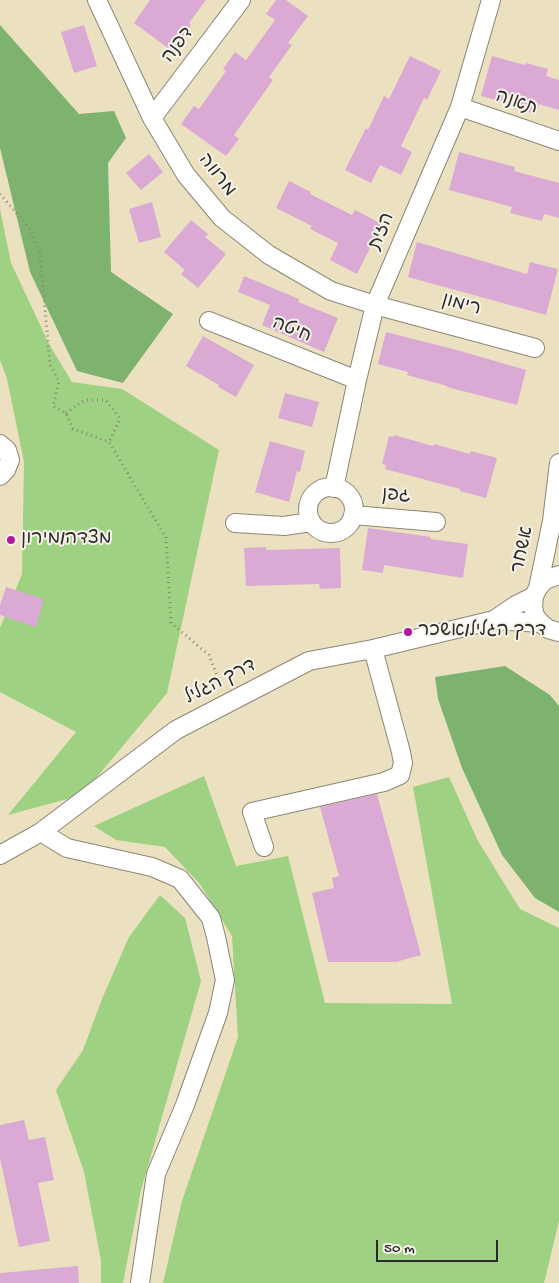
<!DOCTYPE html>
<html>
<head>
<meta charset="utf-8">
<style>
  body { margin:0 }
  #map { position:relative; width:559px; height:1283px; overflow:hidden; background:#ebe1c0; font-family:"Gochi Hand",sans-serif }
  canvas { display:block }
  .scale { position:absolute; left:376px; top:1240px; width:122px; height:22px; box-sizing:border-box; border:2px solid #2b2b2b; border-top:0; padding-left:6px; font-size:15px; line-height:18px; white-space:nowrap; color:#2b2b2b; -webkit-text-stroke:4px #f7f3e8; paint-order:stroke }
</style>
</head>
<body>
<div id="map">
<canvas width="559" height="1283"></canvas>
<div class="scale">50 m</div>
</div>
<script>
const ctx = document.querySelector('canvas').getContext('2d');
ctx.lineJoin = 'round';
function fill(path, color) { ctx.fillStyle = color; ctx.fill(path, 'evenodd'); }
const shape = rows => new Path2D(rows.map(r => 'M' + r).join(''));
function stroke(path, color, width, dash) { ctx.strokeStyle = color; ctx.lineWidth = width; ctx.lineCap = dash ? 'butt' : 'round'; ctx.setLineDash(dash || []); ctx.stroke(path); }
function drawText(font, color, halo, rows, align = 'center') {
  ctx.font = font + ' "Gochi Hand","Playpen Sans Hebrew",sans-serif'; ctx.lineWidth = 4; ctx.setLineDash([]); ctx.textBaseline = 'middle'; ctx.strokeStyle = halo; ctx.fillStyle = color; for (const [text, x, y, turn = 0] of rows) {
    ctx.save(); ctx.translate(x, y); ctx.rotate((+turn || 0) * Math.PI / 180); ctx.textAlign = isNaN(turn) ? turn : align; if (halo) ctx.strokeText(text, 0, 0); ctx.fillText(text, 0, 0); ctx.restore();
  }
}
const green = shape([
  [0,209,11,263,49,344,72,382,122,389,219,450,167,693,82,795,8,815,76,732,0,692,0,628,22,574,24,462,7,379,0,360],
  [204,776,236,866,288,856,325,1003,452,1004,413,787,449,777,478,841,520,909,559,928,559,1221,544,1283,163,1283,182,1201,238,1037,232,936,200,884,165,847,116,840,94,826],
  [160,895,185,918,201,981,141,1190,123,1283,101,1283,101,1261,84,1172,56,1090,83,1050,102,999,129,937]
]);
const forest = shape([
  [0,25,79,114,114,111,126,138,108,163,111,272,173,314,123,383,77,371,30,272,0,148],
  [505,666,550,695,559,706,559,912,535,898,502,855,462,768,438,699,435,677]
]);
const building = shape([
  [150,0,206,0,189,23,191,25,172,51,134,23],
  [276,0,286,0,308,16,288,43,292,45,269,77,273,80,234,135,239,139,226,156,181,124,194,106,199,109,226,71,223,69,235,52,246,60,275,20,266,14],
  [84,25,97,66,74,73,61,32],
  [410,56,441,71,427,100,424,98,401,146,412,152,401,175,380,165,371,183,345,170,366,128,368,130,384,96,389,99],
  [492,56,525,65,526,63,548,69,546,76,559,80,559,110,539,104,536,114,514,108,514,105,481,96],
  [459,152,515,167,514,171,559,183,559,218,544,214,542,221,510,213,512,207,449,190],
  [149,154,163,172,141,190,126,173],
  [289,181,311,192,310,194,352,215,355,210,382,224,357,274,330,260,338,243,310,229,312,226,276,208],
  [152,202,161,237,139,243,129,209],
  [191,220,208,234,205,237,226,254,198,288,181,274,185,270,164,252],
  [417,242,527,274,530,262,558,269,546,315,408,277],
  [244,276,299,299,298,302,338,318,324,352,262,325,270,305,238,292],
  [386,332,457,350,526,370,517,405,447,387,447,386,407,375,408,372,378,364],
  [203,336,254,365,236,397,218,387,219,385,186,366],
  [285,393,319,402,312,427,278,418],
  [394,435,433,446,434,444,470,454,471,451,497,458,486,498,460,491,460,489,385,469,386,465,382,464,389,436,393,437],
  [270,441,305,451,300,472,297,471,289,502,255,492],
  [368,528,431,537,430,539,468,544,463,578,384,565,383,573,362,570],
  [266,547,266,550,340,548,341,588,320,589,319,584,246,586,244,548],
  [6,587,44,599,36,627,0,615,0,605],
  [377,794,421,955,396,962,328,962,312,893,334,888,332,878,339,876,320,807],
  [24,1120,29,1140,45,1137,54,1180,38,1183,50,1241,19,1247,0,1158,0,1125],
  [78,1266,79,1283,0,1283,0,1273]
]);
const path = shape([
  [0,194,30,229,40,252,50,365,59,381,53,406,66,413,73,429,109,442,166,538,171,623,209,655,222,688],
  [66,413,85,400,106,400,120,419,109,442]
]);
const minor = shape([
  [97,0,152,118,186,175,222,218,269,255,331,291,375,305,535,348],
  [460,107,559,141],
  [152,118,241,0],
  [209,321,357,380],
  [0,444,7,450,10,460,6,470,0,476],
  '308 510a23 23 0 1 1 46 0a23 23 0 1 1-46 0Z',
  [334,488,357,380,375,305,460,107,491,0],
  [353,515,436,522],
  [235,523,284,526,311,522],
  [559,575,545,580,538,588,534,596,533,607,535,616,541,623,548,629,559,632],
  [538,588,552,521,559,463],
  [494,620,516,605,534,596],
  [41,832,67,848,152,867,180,879,211,918,216,937,225,980,218,1013,185,1105,156,1174,140,1283],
  [264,847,252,812,384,782,400,775,403,763,401,752,373,649],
  [0,855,41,832,176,730,309,661,373,649,494,620,541,623]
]);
const markers = [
  [11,540,5,"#b5179e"],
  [408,632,5,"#b5179e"]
];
const streetNames = [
  ["דפנה",179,46,-53],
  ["תאנה",516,104,19],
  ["מרווה",216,176,52],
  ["הזית",383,232,-67],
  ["רימון",461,306,15],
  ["חיטה",291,331,22],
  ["גפן",396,497,4],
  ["אשחר",524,550,-78],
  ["דרך הגליל",221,683,-27]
];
const poiNames = [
  ["מצדה/מירון",21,540],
  ["דרך הגליל/אשכר",418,632]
];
fill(green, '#9ed181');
fill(forest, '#7eb36f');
fill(building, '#daaad5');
stroke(minor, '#8b8676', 20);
stroke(path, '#8b8676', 3, [1, 4]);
stroke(minor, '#fff', 18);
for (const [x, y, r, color] of markers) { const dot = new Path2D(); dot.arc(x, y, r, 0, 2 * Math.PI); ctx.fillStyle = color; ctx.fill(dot); stroke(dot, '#f7f3e8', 2); }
drawText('19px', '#2b2b2b', '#f7f3e8', streetNames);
drawText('19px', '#2b2b2b', '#f7f3e8', poiNames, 'left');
</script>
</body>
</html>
